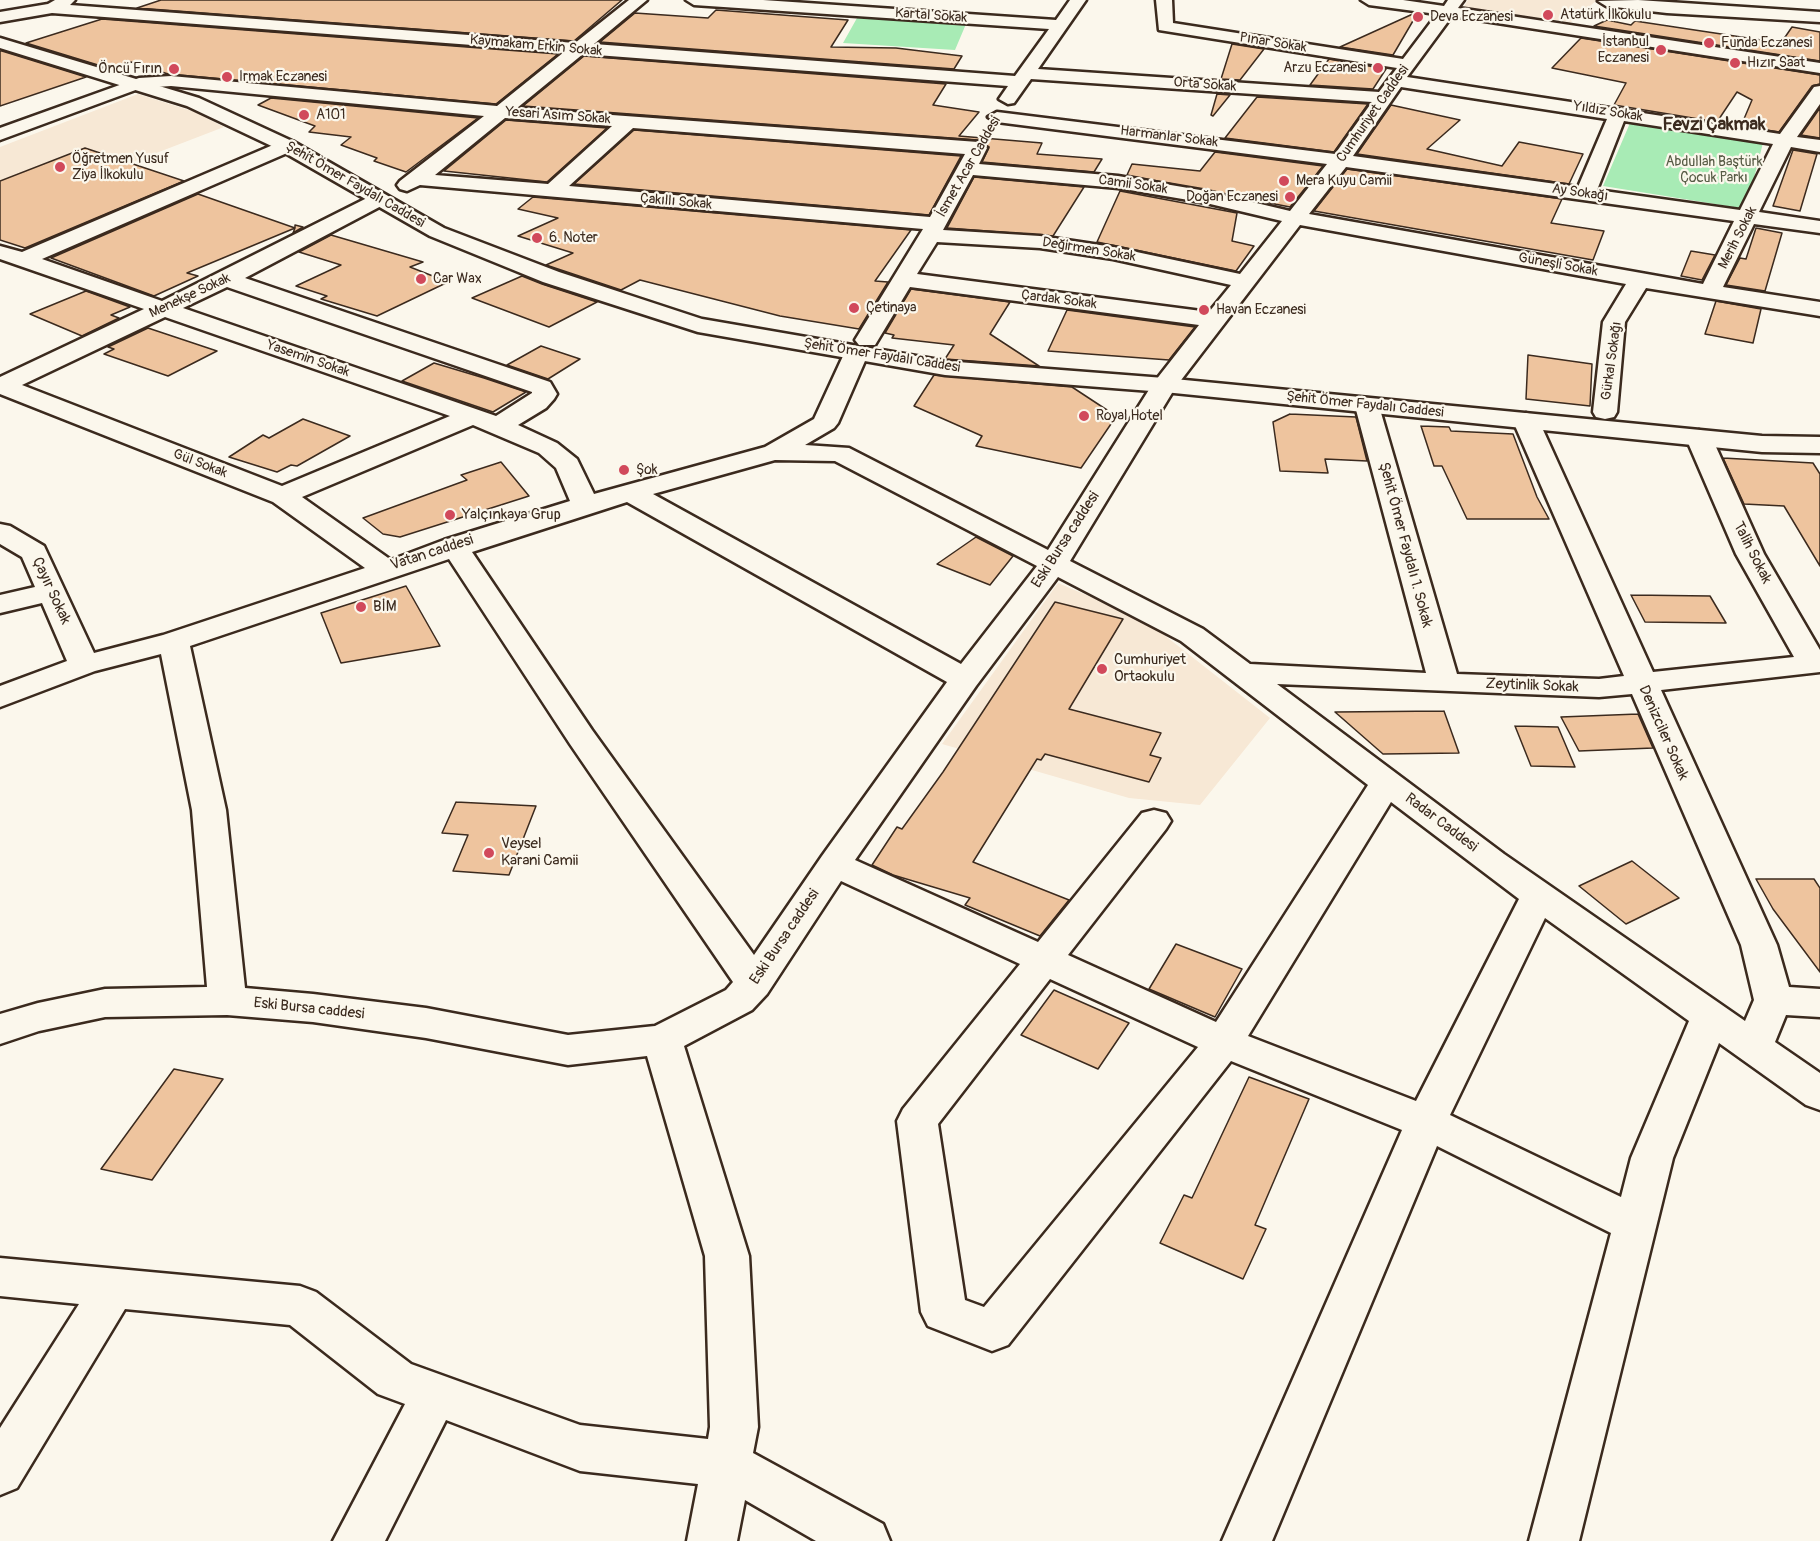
<!DOCTYPE html>
<html>
<head>
<meta charset="utf-8">
<style>
  body { margin:0 }
  canvas { display:block; background:#fbf7ec }
</style>
</head>
<body>
<canvas width="1820" height="1541"></canvas>
<script>
const ctx = document.querySelector('canvas').getContext('2d');
ctx.lineJoin = 'round';
function fill(path, color) { ctx.fillStyle = color; ctx.fill(path, 'evenodd'); }
const shape = rows => new Path2D(rows.map(r => 'M' + r).join(''));
function stroke(path, color, width, dash) { ctx.strokeStyle = color; ctx.lineWidth = width; ctx.lineCap = dash ? 'butt' : 'round'; ctx.setLineDash(dash || []); ctx.stroke(path); }
function drawText(font, color, halo, rows, align = 'center') {
  ctx.font = font + ' Pangolin,sans-serif'; ctx.lineWidth = 4.5; ctx.setLineDash([]); ctx.textBaseline = 'middle'; ctx.strokeStyle = halo; ctx.fillStyle = color; for (const [text, x, y, turn = 0] of rows) {
    ctx.save(); ctx.translate(x, y); ctx.rotate((+turn || 0) * Math.PI / 180); ctx.textAlign = isNaN(turn) ? turn : align; if (halo) ctx.strokeText(text, 0, 0); ctx.fillText(text, 0, 0); ctx.restore();
  }
}
const built = shape([
  [1468,0,1597,0,1571,22,1463,8],
  [138,94,195,112,224,127,34,200,0,188,0,147],
  [1058,583,1145,620,1270,718,1200,805,1129,798,942,744]
]);
const green = shape([
  [857,18,966,24,955,50,843,43],
  [1630,123,1763,143,1746,209,1603,186]
]);
const building = shape([
  [161,0,622,0,574,41,137,8,161,0],
  [716,10,848,20,831,47,896,48,962,56,954,69,600,42,635,13,708,18,716,10],
  [1415,13,1417,14,1393,55,1340,47,1415,13],
  [102,19,558,54,496,104,168,74,131,62,111,69,26,43,102,19],
  [1607,20,1631,25,1635,21,1781,43,1792,27,1820,32,1820,61,1594,26,1607,20],
  [1581,38,1820,75,1820,84,1812,86,1779,132,1741,126,1752,100,1737,92,1717,122,1614,105,1626,83,1552,68,1581,38],
  [1232,44,1264,49,1240,80,1221,79,1232,44],
  [0,51,2,51,86,77,0,106,0,51],
  [584,56,946,84,933,105,979,112,959,136,1042,143,1037,154,1102,159,1094,172,982,162,989,147,978,140,523,106,584,56],
  [1329,59,1386,69,1373,89,1310,85,1329,59],
  [1217,94,1230,95,1213,116,1211,115,1217,94],
  [1257,97,1368,104,1334,152,1225,138,1257,97],
  [271,98,478,118,406,172,374,161,377,158,341,145,351,137,309,132,315,126,258,105,271,98],
  [1391,105,1460,120,1427,149,1502,166,1519,142,1583,154,1569,184,1357,154,1391,105],
  [1820,108,1820,138,1801,135,1820,108],
  [506,120,607,128,547,182,444,171,506,120],
  [634,130,961,156,929,215,574,184,634,130],
  [85,148,184,181,25,248,0,240,0,181,85,148],
  [1793,150,1817,154,1800,211,1773,206,1793,150],
  [1215,152,1323,166,1290,207,1127,175,1132,164,1200,171,1215,152],
  [1347,169,1562,199,1551,223,1604,231,1593,260,1314,211,1347,169],
  [974,177,1084,187,1053,236,947,228,974,177],
  [1120,191,1237,213,1232,241,1254,246,1236,271,1097,242,1120,191],
  [198,194,295,228,295,225,303,227,293,233,295,228,187,273,198,276,154,296,51,258,198,194],
  [533,197,911,230,875,281,888,282,859,329,780,316,640,280,621,290,546,265,573,253,518,236,558,218,518,209,533,197],
  [1756,228,1782,233,1765,291,1726,285,1740,258,1746,259,1756,228],
  [331,235,423,262,410,267,448,282,377,316,321,299,327,296,296,286,341,265,299,252,331,235],
  [1691,251,1715,255,1702,280,1681,276,1691,251],
  [522,276,542,284,597,302,549,327,472,298,522,276],
  [911,289,1010,302,990,334,1039,366,945,359,954,345,892,338,894,335,885,333,911,289],
  [86,291,130,307,111,315,119,318,82,336,30,314,86,291],
  [1716,301,1761,309,1753,343,1705,334,1716,301],
  [1067,310,1195,327,1169,360,1048,351,1067,310],
  [148,328,217,351,168,376,104,354,114,349,108,347,148,328],
  [541,346,580,359,548,379,507,365,541,346],
  [1528,355,1592,364,1590,406,1526,399,1528,355],
  [434,363,484,378,526,392,493,412,402,381,434,363],
  [934,375,1072,387,1107,410,1113,421,1081,468,976,446,982,436,914,406,934,375],
  [1290,414,1356,417,1367,461,1325,459,1328,473,1280,471,1273,422,1290,414],
  [303,419,350,436,297,466,291,465,277,472,229,457,263,435,269,438,303,419],
  [1421,426,1449,427,1451,431,1513,434,1537,497,1549,519,1467,519,1442,466,1434,466,1421,426],
  [1723,458,1813,463,1820,474,1820,566,1784,506,1744,504,1723,458],
  [501,462,529,496,400,537,383,534,363,518,467,480,461,475,501,462],
  [976,537,1013,556,990,585,937,564,976,537],
  [406,586,440,646,341,663,321,613,406,586],
  [1631,595,1710,596,1726,623,1645,622,1631,595],
  [1055,602,1123,619,1069,709,1161,733,1150,755,1161,758,1149,782,1045,754,1041,760,1037,759,973,862,1069,900,1040,936,965,905,970,898,893,875,872,865,897,827,902,829,943,772,1055,602],
  [1444,711,1459,753,1383,754,1335,712,1444,711],
  [1638,714,1653,748,1579,751,1561,717,1638,714],
  [1515,726,1558,727,1575,767,1531,766,1515,726],
  [456,802,536,806,509,875,453,871,468,835,442,833,456,802],
  [1632,861,1679,898,1626,924,1579,886,1632,861],
  [1756,879,1814,879,1820,888,1820,972,1773,909,1756,879],
  [1176,944,1242,969,1215,1017,1149,989,1176,944],
  [1054,990,1129,1023,1098,1069,1021,1035,1054,990],
  [174,1069,223,1079,152,1180,101,1169,174,1069],
  [1249,1077,1309,1099,1255,1225,1266,1229,1243,1279,1160,1243,1184,1195,1192,1198,1249,1077]
]);
const minor = shape([
  [55,0,75,0,70,5,575,43,629,0,647,0,594,44,1015,76,1049,29,694,5,686,0,763,0,1056,20,1070,0,1086,0,1038,69,1379,92,1397,68,1159,30,1156,0,1172,0,1173,23,1403,59,1437,14,1369,5,1361,0,1403,0,1444,6,1448,0,1464,0,1458,8,1820,63,1820,73,1452,16,1407,77,1780,134,1814,87,1820,86,1820,104,1797,137,1820,140,1820,152,1791,147,1759,212,1820,221,1820,233,1754,224,1723,287,1820,302,1820,316,1646,288,1625,322,1617,412,1614,417,1605,419,1596,417,1593,412,1603,322,1626,284,1300,225,1175,388,1070,561,1203,629,1250,664,1426,673,1355,406,1358,401,1367,399,1376,401,1379,406,1457,674,1599,679,1624,676,1513,421,1517,416,1526,413,1535,416,1539,421,1653,672,1794,657,1736,554,1686,438,1690,433,1699,430,1708,433,1712,438,1764,554,1820,650,1820,672,1661,690,1777,945,1789,987,1820,989,1820,1017,1786,1015,1775,1042,1820,1073,1820,1110,1806,1105,1719,1043,1673,1158,1579,1541,1529,1541,1611,1233,1437,1146,1272,1541,1222,1541,1402,1130,1231,1061,1008,1345,992,1351,928,1326,921,1312,897,1121,903,1109,1020,964,841,881,767,994,752,1010,684,1046,749,1256,758,1427,753,1453,883,1524,890,1541,816,1541,745,1500,737,1541,687,1541,698,1484,580,1471,446,1420,385,1541,333,1541,405,1404,378,1394,290,1325,125,1309,17,1488,0,1495,0,1428,79,1304,0,1296,0,1258,300,1286,316,1292,411,1364,580,1425,708,1439,710,1427,705,1256,647,1056,568,1065,426,1038,313,1022,227,1015,105,1017,39,1031,0,1044,0,1014,38,1003,105,989,207,987,192,810,161,654,95,671,0,707,0,686,67,661,42,603,0,613,0,595,35,587,22,557,0,544,0,524,10,526,44,546,94,653,163,635,365,568,273,502,0,394,0,377,144,309,0,259,0,246,22,252,280,142,294,142,296,146,294,150,42,259,162,301,371,196,385,196,388,200,385,204,245,278,550,382,557,394,554,399,546,408,518,425,557,443,577,459,594,494,765,447,814,419,844,354,848,349,856,347,864,349,868,354,838,423,834,428,805,445,849,448,1048,550,1152,385,1199,325,910,287,875,345,859,345,855,340,923,229,420,185,407,191,400,189,397,185,400,181,484,116,171,86,141,88,0,140,0,128,139,78,171,76,497,106,564,52,52,13,0,22,0,12,48,4,55,0],
  [583,54,1008,86,999,99,1008,104,1014,103,1031,79,1372,102,1335,154,997,112,988,117,997,122,1327,164,1290,211,1206,191,1118,176,979,164,987,148,978,142,517,108,583,54],
  [1401,87,1607,119,1578,187,1353,156,1401,87],
  [505,118,612,126,548,184,435,175,505,118],
  [1624,121,1773,144,1740,210,1597,190,1624,121],
  [633,128,965,154,930,217,569,186,633,128],
  [1346,167,1734,221,1703,284,1309,214,1346,167],
  [973,175,1118,188,1206,203,1282,221,1240,274,1113,247,1040,236,943,230,973,175],
  [937,242,1040,248,1113,259,1231,285,1209,312,917,274,937,242],
  [227,287,532,392,532,393,496,416,183,308,227,287],
  [165,317,450,416,282,486,22,385,165,317],
  [473,425,539,453,556,468,570,501,444,540,391,560,302,497,473,425],
  [775,460,835,461,1037,566,961,664,653,494,775,460],
  [627,502,947,682,822,856,754,955,592,730,472,552,627,502],
  [449,559,570,744,733,982,726,990,655,1026,568,1035,426,1008,313,994,245,988,226,810,190,646,449,559],
  [1058,577,1181,641,1368,785,1216,1022,1068,955,1166,829,1171,821,1166,813,1154,810,1142,813,1038,942,855,860,976,686,1058,577],
  [1277,684,1599,697,1632,694,1741,945,1754,1000,1745,1021,1504,854,1277,684],
  [1391,802,1519,899,1416,1101,1248,1036,1391,802],
  [1545,918,1689,1021,1631,1158,1621,1197,1450,1115,1545,918],
  [1050,979,1198,1047,984,1307,965,1300,938,1124,1050,979],
  [1638,0,1820,12,1820,22,1667,13,1606,6,1598,1,1638,0]
]);
const major = shape([
  [0,38,199,98,294,142,444,228,559,272,702,319,945,361,1164,378,1762,436,1820,437,1820,453,1762,452,1164,392,945,375,698,332,543,282,430,236,280,150,187,106,0,48,0,38]
]);
const markers = [
  [1548,15,6,"#d1495b"],
  [1418,17,6,"#d1495b"],
  [1709,43,6,"#d1495b"],
  [1661,50,6,"#d1495b"],
  [1735,63,6,"#d1495b"],
  [1378,68,6,"#d1495b"],
  [174,69,6,"#d1495b"],
  [227,77,6,"#d1495b"],
  [304,115,6,"#d1495b"],
  [60,167,6,"#d1495b"],
  [1284,181,6,"#d1495b"],
  [1290,197,6,"#d1495b"],
  [537,238,6,"#d1495b"],
  [421,279,6,"#d1495b"],
  [854,308,6,"#d1495b"],
  [1204,310,6,"#d1495b"],
  [1084,416,6,"#d1495b"],
  [624,470,6,"#d1495b"],
  [450,515,6,"#d1495b"],
  [361,607,6,"#d1495b"],
  [1102,669,6,"#d1495b"],
  [489,853,6,"#d1495b"]
];
const farPoinames = [
  ["Atatürk İlkokulu",1560,15],
  ["Deva Eczanesi",1430,17],
  ["İstanbul",1649,42,"right"],
  ["Eczanesi",1649,58,"right"],
  ["Funda Eczanesi",1721,43],
  ["Hızır Saat",1747,63],
  ["Arzu Eczanesi",1366,68,"right"],
  ["Öncü Fırın",162,69,"right"],
  ["Irmak Eczanesi",239,77],
  ["A101",316,115],
  ["Öğretmen Yusuf",72,159],
  ["Ziya İlkokulu",72,175],
  ["Mera Kuyu Camii",1296,181],
  ["Doğan Eczanesi",1278,197,"right"],
  ["6. Noter",549,238],
  ["Car Wax",433,279],
  ["Çetinaya",866,308],
  ["Havan Eczanesi",1216,310],
  ["Royal Hotel",1096,416],
  ["Şok",636,470]
];
const farStreetnames = [
  ["Kartal Sokak",931,16,4],
  ["Pınar Sokak",1273,43,9],
  ["Kaymakam Erkin Sokak",536,46,5],
  ["Orta Sokak",1205,85,4],
  ["Yıldız Sokak",1608,112,9],
  ["Cumhuriyet Caddesi",1373,114,-55],
  ["Yesari Asım Sokak",558,116,4],
  ["Harmanlar Sokak",1169,137,7],
  ["İsmet Acar Caddesi",969,167,-60],
  ["Şehit Ömer Faydalı Caddesi",355,185,30],
  ["Camii Sokak",1133,185,8],
  ["Ay Sokağı",1580,193,8],
  ["Çakıllı Sokak",676,202,5],
  ["Merih Sokak",1738,238,-63],
  ["Değirmen Sokak",1089,250,9],
  ["Güneşli Sokak",1558,265,10],
  ["Menekşe Sokak",190,296,-25],
  ["Çardak Sokak",1059,300,7],
  ["Şehit Ömer Faydalı Caddesi",882,356,9],
  ["Yasemin Sokak",308,359,19],
  ["Gürkal Sokağı",1612,361,-82],
  ["Şehit Ömer Faydalı Caddesi",1365,405,6],
  ["Gül Sokak",200,464,21]
];
const farParknames = [
  ["Abdullah Baştürk",1714,162],
  ["Çocuk Parkı",1714,178]
];
const poiNames = [
  ["Yalçınkaya Grup",462,515],
  ["BİM",373,607],
  ["Cumhuriyet",1114,660],
  ["Ortaokulu",1114,677],
  ["Veysel",501,844],
  ["Karani Camii",501,861]
];
const streetNames = [
  ["Eski Bursa caddesi",1066,540,-57],
  ["Şehit Ömer Faydalı 1. Sokak",1405,545,75],
  ["Vatan caddesi",432,553,-18],
  ["Talih Sokak",1752,553,63],
  ["Çayır Sokak",51,591,65],
  ["Zeytinlik Sokak",1532,686,2],
  ["Denizciler Sokak",1663,733,66],
  ["Radar Caddesi",1441,823,37],
  ["Eski Bursa caddesi",785,937,-56],
  ["Eski Bursa caddesi",309,1009,6]
];
const farDistrictnames = [
  ["Fevzi Çakmak",1714,125]
];
fill(built, '#f7e8d5');
fill(green, '#a8ebb5');
fill(building, '#eec49e');
stroke(building, '#3b2a1e', 1.5);
stroke(minor, '#3b2a1e', 5);
stroke(major, '#3b2a1e', 5);
fill(minor, '#fbf7ec');
fill(major, '#fbf7ec');
for (const [x, y, r, color] of markers) { const dot = new Path2D(); dot.arc(x, y, r, 0, 2 * Math.PI); ctx.fillStyle = color; ctx.fill(dot); stroke(dot, '#fbf7ec', 2); }
drawText('14px', '#3b2a1e', '#fbf7ec', farPoinames, 'left');
drawText('14px', '#3b2a1e', '#fbf7ec', farStreetnames);
drawText('14px', '#565a44', '#fbf7ec', farParknames);
drawText('15px', '#3b2a1e', '#fbf7ec', poiNames, 'left');
drawText('15px', '#3b2a1e', '#fbf7ec', streetNames);
drawText('bold 18px', '#3b2a1e', '#fbf7ec', farDistrictnames);
</script>
</body>
</html>
